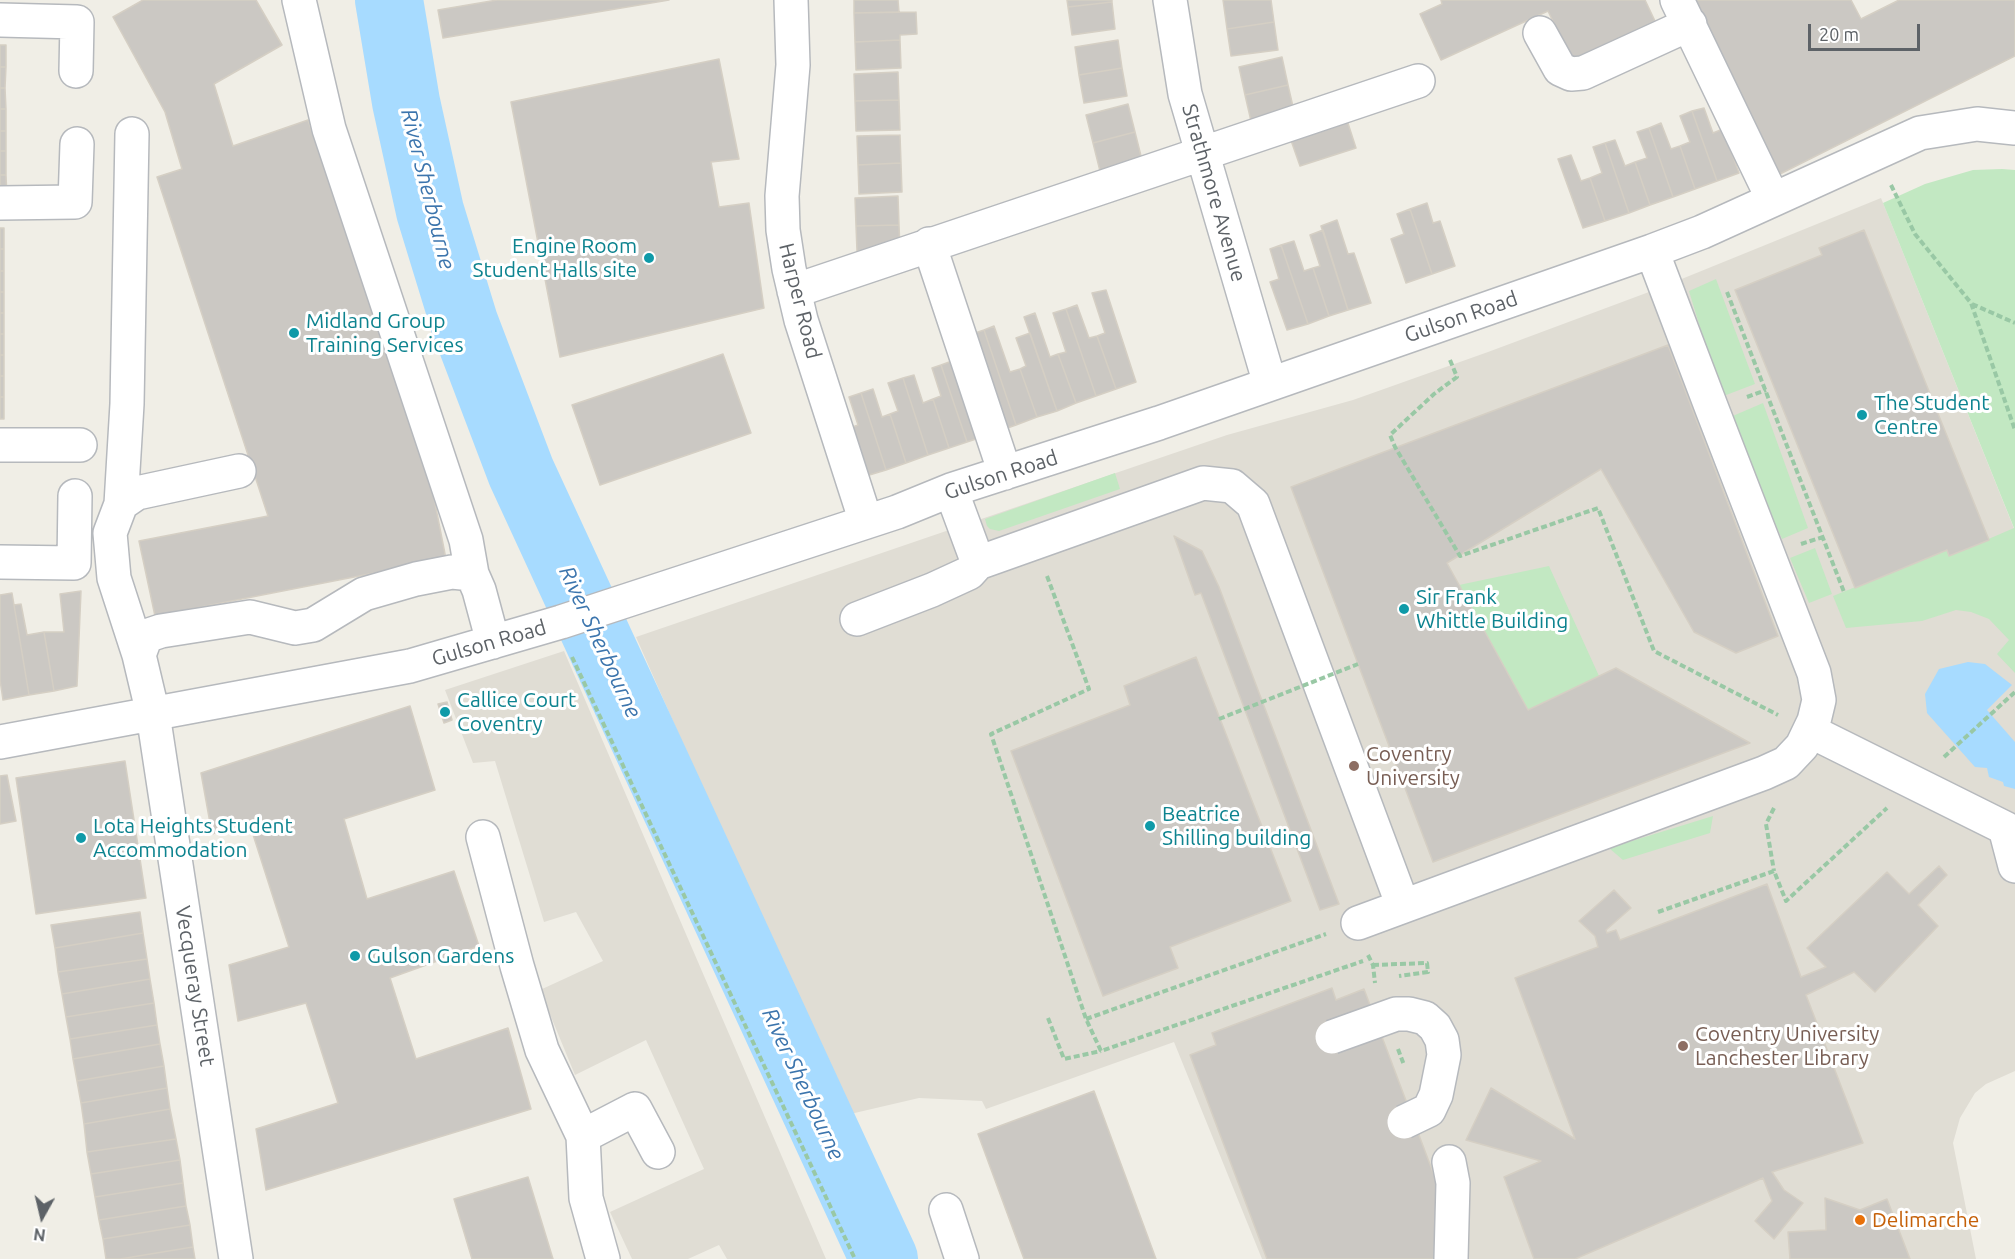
<!DOCTYPE html>
<html>
<head>
<meta charset="utf-8">
<style>
  body { margin:0 }
  #map { position:relative; width:2015px; height:1259px; overflow:hidden; background:#f0eee6; font-family:Ubuntu,sans-serif }
  canvas { display:block }
  .north { position:absolute; left:12px; top:1187px; width:60px; height:60px; -webkit-text-stroke:4px #fff; paint-order:stroke; rotate:188deg; font-size:16px; font-weight:700; line-height:24px; text-align:center; color:#5d6267 }
  .north::after { content:''; display:block; margin:auto; width:21px; height:27px; background:#5d6267; clip-path:polygon(50% 0,100% 100%,50% 72%,0 100%) }
  .scale { position:absolute; left:1808px; top:24px; width:112px; height:27px; box-sizing:border-box; border:3px solid #5d6267; border-top:0; padding-left:8px; font-size:18px; line-height:21px; white-space:nowrap; color:#5d6267; -webkit-text-stroke:4px #fff; paint-order:stroke }
</style>
</head>
<body>
<div id="map">
<canvas width="2015" height="1259"></canvas>
<div class="north">N</div>
<div class="scale">20 m</div>
</div>
<script>
const ctx = document.querySelector('canvas').getContext('2d');
ctx.lineJoin = 'round';
function fill(path, color) { ctx.fillStyle = color; ctx.fill(path, 'evenodd'); }
const shape = rows => new Path2D(rows.map(r => 'M' + r).join(''));
function stroke(path, color, width, dash) { ctx.strokeStyle = color; ctx.lineWidth = width; ctx.lineCap = dash ? 'butt' : 'round'; ctx.setLineDash(dash || []); ctx.stroke(path); }
function drawText(font, color, halo, rows, align = 'center') {
  ctx.font = font + ' Ubuntu,sans-serif'; ctx.lineWidth = 6; ctx.setLineDash([]); ctx.textBaseline = 'middle'; ctx.strokeStyle = halo; ctx.fillStyle = color; for (const [text, x, y, turn = 0] of rows) {
    ctx.save(); ctx.translate(x, y); ctx.rotate((+turn || 0) * Math.PI / 180); ctx.textAlign = isNaN(turn) ? turn : align; if (halo) ctx.strokeText(text, 0, 0); ctx.fillText(text, 0, 0); ctx.restore();
  }
}
const education = shape([
  [1881,198,2015,531,2015,1071,1986,1084,1975,1093,1960,1118,1953,1143,1976,1259,1262,1259,1174,1042,986,1109,982,1101,919,1098,846,1115,636,637,1227,435,1353,400,1488,352,1657,289],
  [564,651,826,1259,727,1259,719,1245,688,1259,632,1259,610,1212,704,1169,646,1040,575,1075,540,990,603,961,576,912,544,922,495,761,473,763,445,690]
]);
const green = shape([
  [2002,169,2015,170,2015,673,1997,654,2009,640,1989,619,1971,612,1956,610,1922,621,1846,628,1833,596,1947,550,1949,556,2014,528,1883,203,1925,184,1973,170],
  [1716,279,1755,384,1721,397,1689,291],
  [1763,403,1808,528,1782,539,1728,418],
  [1115,473,1120,489,999,531,990,529,987,526,985,519],
  [1815,548,1832,594,1809,603,1790,558],
  [1549,566,1599,676,1528,710,1459,585],
  [1713,816,1710,833,1623,860,1609,848]
]);
const water = shape([
  [1968,662,1985,664,2012,685,1987,710,2015,742,2015,789,2004,786,2003,782,1989,777,1987,768,1975,767,1927,713,1925,694,1939,669]
]);
const river = shape([
  [389,0,406,102,430,211,464,322,521,472,884,1259]
]);
const building = shape([
  [143,0,256,0,282,45,214,84,233,146,308,120,432,488,446,559,155,616,139,541,268,516,157,177,182,169,165,112,113,17,143,0],
  [497,0,669,0,443,38,438,10,497,0],
  [854,0,898,0,899,12,854,13,854,0],
  [1067,0,1112,0,1112,2,1068,7,1067,0],
  [1223,0,1271,0,1274,22,1227,29,1223,0],
  [1441,0,1645,0,1655,21,1571,60,1548,11,1441,60,1420,14,1442,4,1441,0],
  [1687,0,1851,0,1861,19,1899,0,2015,0,2015,56,1776,176,1687,0],
  [1112,2,1115,29,1072,35,1068,7,1112,2],
  [916,12,917,34,900,35,900,40,855,42,854,13,916,12],
  [1274,22,1278,50,1231,56,1227,29,1274,22],
  [900,40,901,68,856,70,855,42,900,40],
  [1118,40,1122,68,1079,75,1075,47,1118,40],
  [0,45,6,45,6,67,0,67,0,45],
  [1282,57,1288,85,1245,95,1239,67,1282,57],
  [719,59,739,159,711,162,719,207,749,203,764,308,560,357,511,102,719,59],
  [0,67,6,67,5,88,0,88,0,67],
  [1122,68,1127,96,1084,103,1079,75,1122,68],
  [898,72,899,100,855,101,854,74,898,72],
  [1288,85,1294,111,1251,121,1245,95,1288,85],
  [0,88,5,88,6,109,0,109,0,88],
  [899,100,900,130,856,131,855,101,899,100],
  [1128,104,1135,132,1093,143,1086,115,1128,104],
  [1704,108,1713,133,1723,129,1739,173,1717,181,1692,111,1704,108],
  [0,109,6,109,6,131,0,131,0,109],
  [1692,111,1717,181,1695,189,1680,146,1690,142,1680,116,1692,111],
  [1345,114,1356,148,1300,166,1287,129,1345,114],
  [1661,123,1671,149,1680,146,1695,189,1673,197,1649,128,1661,123],
  [1649,128,1673,197,1650,205,1635,162,1647,158,1637,132,1649,128],
  [0,131,6,131,6,151,0,151,0,131],
  [1135,132,1142,160,1100,171,1093,143,1135,132],
  [900,135,901,163,858,165,857,136,900,135],
  [1615,140,1625,166,1635,162,1650,205,1629,213,1605,143,1615,140],
  [1605,143,1629,213,1605,221,1590,178,1602,173,1593,147,1605,143],
  [0,151,6,151,6,175,0,175,0,151],
  [1571,155,1581,181,1590,178,1605,221,1583,228,1558,159,1571,155],
  [901,163,902,192,859,194,858,165,901,163],
  [0,175,6,175,7,198,0,198,0,175],
  [898,196,899,225,856,226,855,198,898,196],
  [1427,203,1433,223,1440,221,1455,266,1432,274,1410,209,1427,203],
  [1410,209,1432,274,1406,283,1391,239,1404,234,1397,214,1410,209],
  [1337,220,1348,254,1354,253,1371,303,1348,310,1321,226,1337,220],
  [899,225,900,249,857,251,856,226,899,225],
  [0,228,4,228,4,249,0,249,0,228],
  [1323,230,1348,310,1329,316,1313,268,1320,266,1310,235,1323,230],
  [1864,230,1989,540,1949,556,1947,550,1855,588,1735,290,1822,255,1819,248,1864,230],
  [1294,241,1304,271,1313,268,1329,316,1308,324,1281,245,1294,241],
  [1281,245,1308,324,1287,330,1270,282,1279,279,1270,249,1281,245],
  [0,249,4,249,4,271,0,271,0,249],
  [0,271,4,271,4,292,0,292,0,271],
  [1106,290,1136,382,1116,389,1097,336,1105,333,1092,293,1106,290],
  [0,292,4,292,4,313,0,313,0,292],
  [1077,305,1089,338,1097,336,1116,389,1096,396,1066,309,1077,305],
  [1066,309,1096,396,1076,403,1058,354,1066,352,1053,313,1066,309],
  [0,313,4,313,4,334,0,334,0,313],
  [1035,313,1050,357,1058,354,1076,403,1057,411,1024,317,1035,313],
  [994,326,1010,372,1020,369,1037,417,1016,425,984,330,994,326],
  [984,330,1016,425,996,432,972,334,984,330],
  [1030,333,1057,411,1037,417,1020,369,1026,366,1016,338,1030,333],
  [0,334,4,334,4,355,0,355,0,334],
  [1668,345,1778,636,1736,653,1694,632,1601,469,1447,563,1528,710,1616,668,1750,743,1433,862,1291,487,1668,345],
  [723,354,751,433,600,485,572,405,723,354],
  [0,355,4,355,4,376,0,376,0,355],
  [952,361,985,436,967,442,941,365,952,361],
  [941,365,967,442,949,448,933,399,941,396,932,368,941,365],
  [914,375,923,403,933,399,949,448,928,455,903,378,914,375],
  [0,376,4,376,4,397,0,397,0,376],
  [903,378,928,455,906,463,890,414,898,411,888,383,903,378],
  [873,389,882,417,890,414,906,463,886,470,861,393,873,389],
  [861,393,886,470,866,476,850,428,858,425,849,397,861,393],
  [0,397,4,397,4,419,0,419,0,397],
  [1174,536,1202,551,1219,587,1339,904,1320,910,1201,593,1195,595,1174,536],
  [81,591,77,686,54,691,44,632,64,632,60,594,81,591],
  [12,593,29,695,3,700,0,680,0,595,12,593],
  [21,604,27,635,44,632,54,691,29,695,14,605,21,604],
  [1196,657,1291,901,1170,947,1178,968,1103,996,1011,751,1130,705,1124,686,1196,657],
  [447,702,452,720,444,723,438,704,447,702],
  [410,706,435,790,344,819,367,899,454,871,479,946,390,978,416,1059,508,1028,531,1109,266,1190,256,1129,338,1103,306,1003,238,1021,229,965,289,947,249,822,212,834,201,773,410,706],
  [125,761,146,898,36,914,16,778,125,761],
  [7,775,16,821,0,824,0,776,7,775],
  [1939,866,1947,875,1918,905,1938,926,1875,992,1854,972,1806,995,1863,1143,1772,1172,1784,1190,1803,1203,1774,1239,1755,1221,1772,1201,1763,1178,1575,1259,1534,1259,1504,1177,1541,1161,1466,1140,1491,1088,1575,1139,1515,978,1598,947,1595,936,1579,921,1614,890,1631,908,1606,930,1607,933,1616,930,1620,940,1767,884,1801,977,1826,967,1807,948,1887,872,1909,894,1939,866],
  [140,912,143,933,55,948,51,925,140,912],
  [143,933,147,959,58,972,55,948,143,933],
  [147,959,150,979,62,994,58,972,147,959],
  [150,979,154,1003,66,1017,62,994,150,979],
  [1332,988,1336,1000,1364,989,1440,1191,1434,1259,1267,1259,1190,1055,1216,1045,1212,1033,1332,988],
  [154,1003,157,1025,70,1039,66,1017,154,1003],
  [157,1025,160,1044,73,1059,70,1039,157,1025],
  [160,1044,164,1066,77,1081,73,1059,160,1044],
  [164,1066,167,1088,81,1103,77,1081,164,1066],
  [167,1088,170,1109,84,1124,81,1103,167,1088],
  [1094,1091,1156,1259,1024,1259,978,1134,1094,1091],
  [170,1109,176,1139,87,1152,84,1124,170,1109],
  [176,1139,180,1160,91,1174,87,1152,176,1139],
  [180,1160,183,1183,95,1197,91,1174,180,1160],
  [528,1177,553,1259,472,1259,454,1199,528,1177],
  [183,1183,186,1206,99,1220,95,1197,183,1183],
  [1825,1198,1860,1210,1887,1199,1910,1259,1790,1259,1788,1232,1826,1230,1825,1198],
  [186,1206,190,1225,103,1239,99,1220,186,1206],
  [190,1225,193,1247,120,1259,106,1259,103,1239,190,1225],
  [193,1247,195,1259,120,1259,193,1247]
]);
const path = shape([
  [1891,185,1915,234,1971,303,2015,430],
  [1727,292,1844,592],
  [1972,304,2015,323],
  [1450,360,1457,377,1434,394,1390,435,1395,447,1460,556,1598,508,1654,651,1778,715],
  [1747,397,1766,390],
  [1801,544,1823,537],
  [1047,576,1089,689,991,734,1086,1019,1101,1051,1363,961],
  [572,657,855,1259],
  [1944,757,2015,692],
  [1774,808,1766,824,1774,871],
  [1658,912,1774,871,1786,901,1887,808],
  [1368,955,1373,965,1375,983],
  [1373,965,1427,963,1428,972,1399,976],
  [1048,1018,1064,1059,1101,1051],
  [1086,1019,1326,934],
  [1398,1049,1404,1065]
]);
const minor = shape([
  [299,0,329,129,466,540,472,574],
  [791,0,793,65,782,196,783,230,789,269,801,320,866,522],
  [1170,0,1185,94,1270,384],
  [1677,0,1773,199],
  [0,20,77,22,76,71],
  [1540,33,1560,69,1571,74,1583,73,1690,24],
  [0,203,75,202,77,144],
  [929,244,1005,473],
  [794,291,1418,81],
  [0,445,80,445],
  [121,504,127,404,132,134],
  [0,562,74,563,75,496],
  [978,563,1203,483,1232,486,1253,504,1403,906],
  [857,619,932,590,969,573,978,563,951,490],
  [139,655,114,578,110,533,121,504,137,493,239,471],
  [1810,731,2005,828,2015,866],
  [0,742,410,666,561,622,897,512,951,490,1159,423,1652,251,1702,232,1920,133,1977,124,2015,128],
  [483,837,517,966,542,1050,583,1136],
  [1358,923,1764,773,1786,763,1802,746,1814,721,1819,700,1814,673,1712,409,1652,251],
  [1449,1162,1453,1183,1451,1259],
  [946,1210,962,1259],
  [236,1259,153,714,139,655,146,636,161,631,250,617,295,628,313,625,364,594,416,579,452,572,472,574,479,590,493,642],
  [603,1259,586,1198,583,1136,635,1109,658,1152]
]);
const pathBridge = shape([
  [1219,719,1358,664]
]);
const minorBridge = shape([
  [1332,1037,1396,1014,1409,1014,1425,1018,1435,1027,1442,1040,1444,1055,1436,1095,1429,1110,1404,1122]
]);
const markers = [
  [649,258,6,"#0f9aa8"],
  [294,333,6,"#0f9aa8"],
  [1862,415,6,"#0f9aa8"],
  [1404,609,6,"#0f9aa8"],
  [445,712,6,"#0f9aa8"],
  [1354,766,6,"#8d6e63"],
  [1150,826,6,"#0f9aa8"],
  [81,838,6,"#0f9aa8"],
  [355,956,6,"#0f9aa8"],
  [1683,1046,6,"#8d6e63"],
  [1860,1220,6,"#e8710a"]
];
const streetNames = [
  ["Strathmore Avenue",1214,193,74],
  ["Harper Road",800,301,76],
  ["Gulson Road",1461,317,-19],
  ["Gulson Road",1001,475,-18],
  ["Gulson Road",489,643,-16],
  ["Vecqueray Street",195,986,81]
];
const cultureNames = [
  ["Engine Room",637,246,"right"],
  ["Student Halls site",637,270,"right"],
  ["Midland Group",306,321],
  ["Training Services",306,345],
  ["The Student",1874,403],
  ["Centre",1874,427],
  ["Sir Frank",1416,597],
  ["Whittle Building",1416,621],
  ["Callice Court",457,700],
  ["Coventry",457,724],
  ["Beatrice",1162,814],
  ["Shilling building",1162,838],
  ["Lota Heights Student",93,826],
  ["Accommodation",93,850],
  ["Gulson Gardens",367,956]
];
const educationNames = [
  ["Coventry",1366,754],
  ["University",1366,778],
  ["Coventry University",1695,1034],
  ["Lanchester Library",1695,1058]
];
const foodNames = [
  ["Delimarche",1872,1220]
];
const waterNames = [
  ["River Sherbourne",428,189,76],
  ["River Sherbourne",600,642,65],
  ["River Sherbourne",803,1084,65]
];
fill(education, '#e0ddd4');
fill(green, '#c2e8c2');
fill(water, '#a7dbff');
stroke(river, '#a7dbff', 68);
fill(building, '#cbc8c3');
stroke(building, '#d5cfc4', 1.5);
stroke(minor, '#b6b9bd', 36);
stroke(path, '#99c8a5', 4, [6, 3]);
stroke(minor, '#fff', 33);
stroke(minorBridge, '#b6b9bd', 36, []);
stroke(pathBridge, '#99c8a5', 4, [6, 3]);
stroke(minorBridge, '#fff', 33);
for (const [x, y, r, color] of markers) { const dot = new Path2D(); dot.arc(x, y, r, 0, 2 * Math.PI); ctx.fillStyle = color; ctx.fill(dot); stroke(dot, '#fff', 2); }
drawText('21px', '#5d6267', '#fff', streetNames);
drawText('21px', '#0d838f', '#fff', cultureNames, 'left');
drawText('21px', '#785e54', '#fff', educationNames, 'left');
drawText('21px', '#c56008', '#fff', foodNames, 'left');
drawText('italic 22px', '#3c75ad', '#fff', waterNames);
</script>
</body>
</html>
